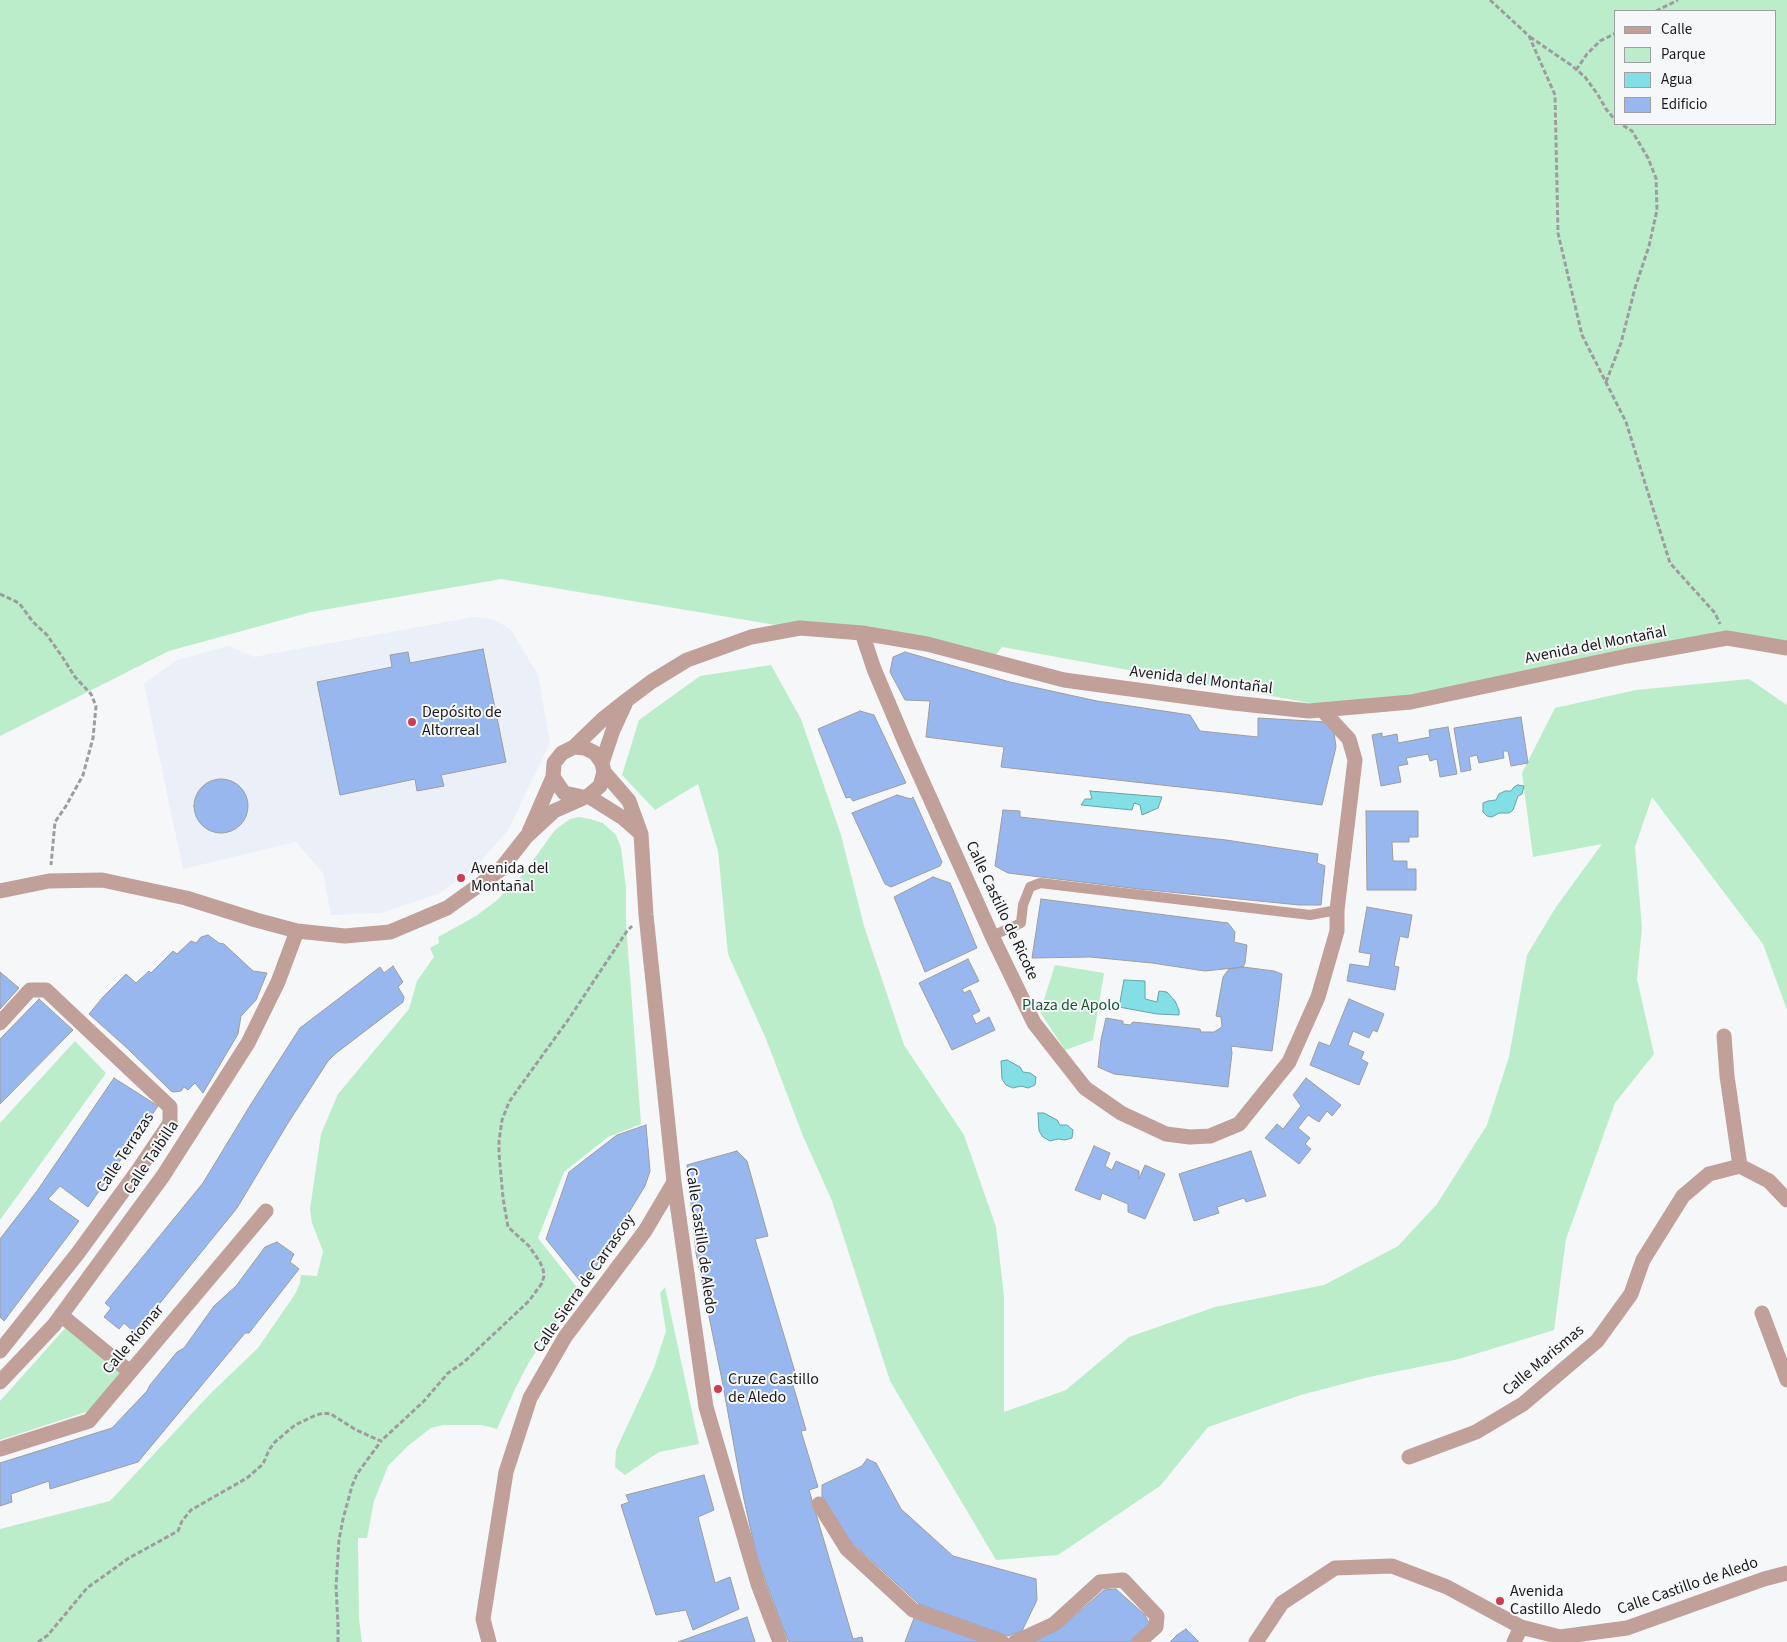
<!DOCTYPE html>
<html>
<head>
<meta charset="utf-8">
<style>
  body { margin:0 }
  #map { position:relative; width:1787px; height:1642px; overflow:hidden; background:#f6f7f8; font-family:"Source Sans 3",sans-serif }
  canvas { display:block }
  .legend { position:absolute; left:1614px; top:10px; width:162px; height:115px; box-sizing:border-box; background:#f6f7f8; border:1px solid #9e9fa0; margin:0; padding:6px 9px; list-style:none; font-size:15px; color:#1b1b1b }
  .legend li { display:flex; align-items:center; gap:10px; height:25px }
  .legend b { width:25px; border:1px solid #9e9fa0 }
</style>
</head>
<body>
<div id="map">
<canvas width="1787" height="1642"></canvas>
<ul class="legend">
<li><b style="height:6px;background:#c0a099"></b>Calle</li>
<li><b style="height:14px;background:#bcedca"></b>Parque</li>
<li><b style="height:14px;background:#84dee5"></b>Agua</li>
<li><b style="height:14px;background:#99b7ef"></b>Edificio</li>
</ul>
</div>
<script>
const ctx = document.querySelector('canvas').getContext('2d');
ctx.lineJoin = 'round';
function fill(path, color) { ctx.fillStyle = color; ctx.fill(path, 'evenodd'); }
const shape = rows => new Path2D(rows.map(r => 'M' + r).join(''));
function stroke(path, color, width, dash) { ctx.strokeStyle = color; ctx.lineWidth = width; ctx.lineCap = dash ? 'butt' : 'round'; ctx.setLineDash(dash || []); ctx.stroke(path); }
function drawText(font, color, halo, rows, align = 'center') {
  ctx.font = font + ' "Source Sans 3",sans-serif'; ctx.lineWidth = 4; ctx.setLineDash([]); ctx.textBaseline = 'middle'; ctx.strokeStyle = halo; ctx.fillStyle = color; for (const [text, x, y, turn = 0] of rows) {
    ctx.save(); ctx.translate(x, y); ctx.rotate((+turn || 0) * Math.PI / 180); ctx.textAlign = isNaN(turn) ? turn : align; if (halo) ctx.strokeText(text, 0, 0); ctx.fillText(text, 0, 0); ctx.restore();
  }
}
const built = shape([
  [474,617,495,620,511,630,538,675,550,743,508,830,474,869,438,894,381,913,331,915,323,873,296,842,183,869,144,684,177,660,229,646,254,657]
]);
const green = shape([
  [0,0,1787,0,1787,648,1727,639,1359,712,1002,647,991,661,501,579,311,612,169,651,0,736],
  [1616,11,1776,11,1776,124,1616,124],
  [771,665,801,719,841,835,864,926,904,1045,964,1135,996,1227,1004,1296,1004,1412,1066,1390,1129,1337,1215,1307,1324,1285,1398,1246,1437,1204,1487,1125,1509,1057,1527,955,1556,907,1602,844,1533,857,1522,773,1555,708,1636,690,1749,679,1787,705,1787,1010,1763,944,1652,797,1635,847,1642,927,1637,979,1654,1054,1615,1103,1566,1239,1554,1330,1459,1359,1369,1377,1301,1395,1208,1427,1160,1486,1058,1555,996,1560,890,1381,832,1201,803,1136,766,1039,728,954,718,851,698,784,655,810,622,775,639,720,700,676],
  [579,817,590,819,603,823,616,835,621,848,626,888,626,923,641,1124,608,1137,564,1172,538,1238,579,1290,529,1362,515,1389,497,1429,482,1425,443,1425,431,1428,409,1445,388,1466,374,1501,367,1538,358,1538,359,1619,362,1642,0,1642,0,1529,110,1501,211,1393,258,1348,295,1294,300,1283,301,1275,317,1276,323,1251,312,1223,310,1209,321,1134,338,1094,409,1009,417,981,434,957,430,948,439,943,438,937,476,916,496,901,523,874,555,830,570,819],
  [1055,965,1104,973,1093,1040,1065,1050,1040,1012],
  [75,1041,106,1073,0,1220,0,1123],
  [665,1287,699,1444,659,1452,625,1475,615,1467,616,1450,654,1368,666,1331,660,1293],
  [68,1325,124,1374,89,1411,0,1440,0,1401]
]);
const water = shape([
  [1518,785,1524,786,1522,794,1518,796,1513,810,1509,813,1499,813,1492,817,1487,816,1483,812,1483,803,1488,801,1496,800,1499,794,1505,791,1511,791,1514,787,1518,785],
  [1090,791,1162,797,1158,808,1142,815,1140,805,1134,803,1132,810,1081,805,1085,799,1092,799,1090,791],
  [1124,980,1145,981,1145,999,1157,1002,1159,991,1167,992,1175,1001,1179,1010,1179,1015,1157,1014,1119,1007,1124,980],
  [1007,1060,1020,1067,1023,1072,1030,1073,1036,1077,1035,1085,1028,1088,1021,1086,1013,1088,1006,1085,1002,1079,1001,1061,1007,1060],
  [1038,1113,1044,1113,1057,1120,1060,1125,1067,1125,1073,1130,1072,1138,1065,1140,1058,1139,1050,1141,1043,1137,1039,1131,1038,1113]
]);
const building = shape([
  [483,649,506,762,441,775,444,786,417,791,415,779,340,795,317,682,392,667,390,655,408,652,410,663,483,649],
  [905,652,1010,682,1097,701,1190,715,1200,731,1258,737,1258,718,1327,722,1334,732,1336,747,1322,805,1233,793,1001,767,1004,747,926,737,930,701,905,700,890,672,893,657,905,652],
  [860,711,874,715,906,783,853,801,850,797,846,798,818,729,860,711],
  [1521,717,1528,763,1511,766,1508,751,1503,751,1504,758,1479,763,1477,755,1469,757,1471,770,1461,772,1454,728,1521,717],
  [1448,727,1457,774,1440,777,1437,759,1430,761,1428,754,1406,758,1408,764,1398,766,1401,782,1381,786,1372,735,1382,733,1382,737,1397,734,1398,743,1430,737,1429,730,1448,727],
  '194 806a27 27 0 1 1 54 0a27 27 0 1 1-54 0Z',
  [897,795,911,799,913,797,942,862,940,866,891,887,885,884,852,813,897,795],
  [1003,810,1020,811,1020,817,1226,840,1318,854,1317,863,1325,866,1321,905,1299,905,1139,889,1008,873,995,866,1003,810],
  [1366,811,1418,811,1418,837,1409,837,1409,842,1392,842,1393,861,1407,861,1407,869,1416,869,1416,890,1367,890,1366,811],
  [933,877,950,883,977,948,925,972,894,897,933,877],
  [1041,899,1228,923,1235,932,1234,942,1247,945,1245,963,1243,967,1205,971,1152,963,1090,957,1032,958,1041,899],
  [1367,907,1412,915,1408,938,1400,936,1394,966,1399,967,1395,990,1347,981,1350,964,1369,967,1371,954,1359,952,1367,907],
  [208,935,219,943,224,944,253,971,267,973,256,1000,241,1016,238,1034,203,1093,195,1083,188,1090,184,1087,181,1091,174,1092,171,1091,127,1048,89,1014,103,997,126,974,136,983,149,971,151,973,173,951,177,954,191,941,196,943,201,937,208,935],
  [968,959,979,981,962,989,964,993,970,990,980,1011,972,1015,976,1024,989,1017,995,1030,952,1050,919,983,968,959],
  [393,966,403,982,398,987,404,997,403,1002,335,1054,328,1061,288,1123,237,1208,139,1329,133,1331,124,1323,119,1329,104,1317,111,1308,105,1303,203,1183,251,1104,300,1028,380,967,384,973,393,966],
  [1243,967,1274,971,1282,974,1279,1000,1272,1051,1231,1046,1232,1053,1228,1087,1114,1074,1098,1067,1101,1040,1106,1018,1123,1021,1123,1024,1130,1025,1133,1022,1200,1029,1201,1032,1214,1032,1222,1027,1221,1017,1216,1016,1223,977,1229,969,1243,967],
  [0,972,19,988,0,1009,0,972],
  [39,999,73,1030,0,1104,0,1039,39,999],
  [1349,999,1384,1014,1377,1032,1373,1030,1369,1038,1353,1031,1348,1045,1364,1052,1361,1059,1368,1063,1359,1085,1310,1065,1319,1042,1330,1046,1349,999],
  [114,1078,158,1106,88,1207,60,1186,48,1199,79,1221,4,1321,0,1317,0,1239,37,1191,114,1078],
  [1306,1078,1341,1105,1332,1116,1327,1111,1319,1122,1308,1115,1298,1128,1310,1138,1305,1144,1311,1149,1299,1164,1265,1138,1277,1124,1283,1129,1301,1106,1293,1095,1306,1078],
  [646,1125,650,1171,645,1186,584,1286,546,1239,569,1172,617,1135,646,1125],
  [1094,1146,1110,1153,1105,1166,1112,1170,1116,1161,1139,1171,1139,1179,1145,1165,1165,1174,1145,1219,1128,1212,1128,1204,1102,1193,1100,1200,1075,1190,1094,1146],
  [737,1151,747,1161,768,1236,755,1239,795,1372,790,1375,806,1430,801,1431,818,1487,809,1490,853,1639,862,1637,863,1642,789,1642,783,1628,757,1558,743,1495,722,1380,696,1253,687,1165,737,1151],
  [1251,1151,1266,1196,1246,1202,1244,1198,1217,1207,1219,1213,1194,1221,1179,1174,1251,1151],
  [277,1242,294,1254,290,1262,299,1269,249,1333,245,1333,138,1462,50,1489,49,1481,11,1494,12,1502,0,1506,0,1463,112,1428,147,1391,150,1385,177,1352,184,1348,214,1306,236,1286,265,1247,277,1242],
  [867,1459,876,1463,901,1509,953,1556,1036,1579,1037,1600,1022,1631,1008,1636,919,1604,850,1541,822,1497,822,1485,862,1466,867,1459],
  [704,1475,714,1510,698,1517,715,1583,730,1577,739,1609,693,1630,686,1610,656,1615,621,1505,629,1502,626,1495,704,1475],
  [1116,1589,1145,1615,1150,1625,1131,1642,1033,1642,1062,1627,1104,1590,1116,1589],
  [747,1617,755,1642,678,1642,747,1617],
  [914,1618,982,1642,905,1642,914,1618],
  [1186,1629,1199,1642,1170,1642,1177,1635,1186,1629]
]);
const path = shape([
  [1490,0,1529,36,1555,95,1558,233,1582,335,1626,422,1670,563,1715,613,1720,624],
  [1656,11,1678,0],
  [1530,37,1571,65,1585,77,1598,95,1606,109,1616,121],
  [1576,70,1587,54,1600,41,1616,33],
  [1606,382,1621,343,1635,288,1649,246,1657,210,1656,178,1648,158,1632,131,1621,124],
  [0,594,19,603,33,622,47,635,63,658,75,677,91,694,96,706,93,738,83,775,66,806,55,822,51,865],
  [38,1642,48,1635,87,1588,129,1558,178,1531,182,1521,191,1510,247,1478,263,1464,269,1450,275,1442,295,1425,314,1416,323,1413,331,1414,356,1430,381,1441,424,1401,448,1373,464,1362,529,1301,542,1283,544,1276,543,1269,540,1262,529,1246,508,1227,503,1198,499,1153,499,1141,502,1120,509,1102,516,1092,568,1020,627,931,632,926],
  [338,1642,338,1625,336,1586,339,1540,343,1519,352,1486,357,1474,381,1441]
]);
const lane = shape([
  [992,936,1021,923,1023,905,1030,887,1040,883,1310,915,1337,910]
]);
const street = shape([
  [862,633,874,669,907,747,992,936,1034,1023,1085,1088,1121,1113,1166,1134,1190,1137,1210,1136,1239,1124,1289,1062,1318,997,1337,931,1337,910,1355,760,1349,739,1322,710],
  [574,747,603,719,627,700,651,682,687,660,751,637,800,628,862,633,927,644,1064,680,1233,703,1309,711,1411,702,1627,656,1727,638,1787,648],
  [602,763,613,730,625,704],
  [604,772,629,801,641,834,646,915,674,1182,706,1407,758,1584,780,1642],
  [588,796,623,818,640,833],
  [529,832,553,777],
  [0,891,49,881,102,880,186,898,256,920,297,931,345,936,390,932,447,908,500,870,526,837,554,811,588,796,600,786,604,772,602,763,595,753,585,748,574,747,562,753,554,763,553,777,564,793,583,797],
  [0,1023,30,990,46,990,170,1107,170,1123,137,1172,78,1253,0,1351],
  [1724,1036,1727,1076,1740,1166],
  [1762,1313,1787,1380],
  [61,1315,130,1372],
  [0,1382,54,1325,163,1176,248,1043,278,982,297,931],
  [0,1449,89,1421,266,1211],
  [1409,1457,1476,1432,1523,1404,1597,1341,1631,1294,1643,1260,1683,1196,1709,1174,1740,1166,1769,1181,1787,1200],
  [819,1504,847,1549,913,1610,1002,1642],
  [489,1642,483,1619,506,1472,530,1398,565,1337,645,1231,674,1182],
  [1015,1642,1054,1624,1100,1582,1123,1580,1157,1616,1156,1627,1139,1642],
  [1256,1642,1282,1603,1335,1568,1392,1566,1447,1587,1521,1627,1560,1637,1627,1628,1764,1579,1787,1573],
  [1514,1642,1521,1627]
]);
const markers = [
  [412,722,5,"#cd3c52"],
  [461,878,5,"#cd3c52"],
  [718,1389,5,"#cd3c52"],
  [1500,1601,5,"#cd3c52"]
];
const streetNames = [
  ["Avenida del Montañal",1596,646,-11],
  ["Avenida del Montañal",1201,681,7],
  ["Calle Castillo de Ricote",1001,911,65],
  ["Calle Terrazas",126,1153,-57],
  ["Calle Taibilla",152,1158,-56],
  ["Calle Castillo de Aledo",700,1241,82],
  ["Calle Sierra de Carrascoy",585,1284,-55],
  ["Calle Riomar",134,1340,-50],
  ["Calle Marismas",1544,1361,-40],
  ["Calle Castillo de Aledo",1688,1587,-19]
];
const poiNames = [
  ["Depósito de",422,713],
  ["Altorreal",422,731],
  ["Avenida del",471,869],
  ["Montañal",471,887],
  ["Cruze Castillo",728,1380],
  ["de Aledo",728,1398],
  ["Avenida",1510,1592],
  ["Castillo Aledo",1510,1610]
];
const parkNames = [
  ["Plaza de Apolo",1071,1006]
];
fill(built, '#eaeff8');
fill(green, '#bcedca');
fill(water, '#84dee5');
stroke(water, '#64a4a8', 1);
fill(building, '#99b7ef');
stroke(building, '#9c9d9e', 1);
stroke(path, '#9d9d9e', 3, [5, 2.5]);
stroke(lane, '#c0a099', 10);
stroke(street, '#c0a099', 15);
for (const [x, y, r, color] of markers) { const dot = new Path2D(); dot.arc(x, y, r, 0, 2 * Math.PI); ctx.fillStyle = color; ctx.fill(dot); stroke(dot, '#f6f7f8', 2); }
drawText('16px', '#1b1b1b', '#f6f7f8', streetNames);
drawText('16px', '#1b1b1b', '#f6f7f8', poiNames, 'left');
drawText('16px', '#155932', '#f6f7f8', parkNames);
</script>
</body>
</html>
